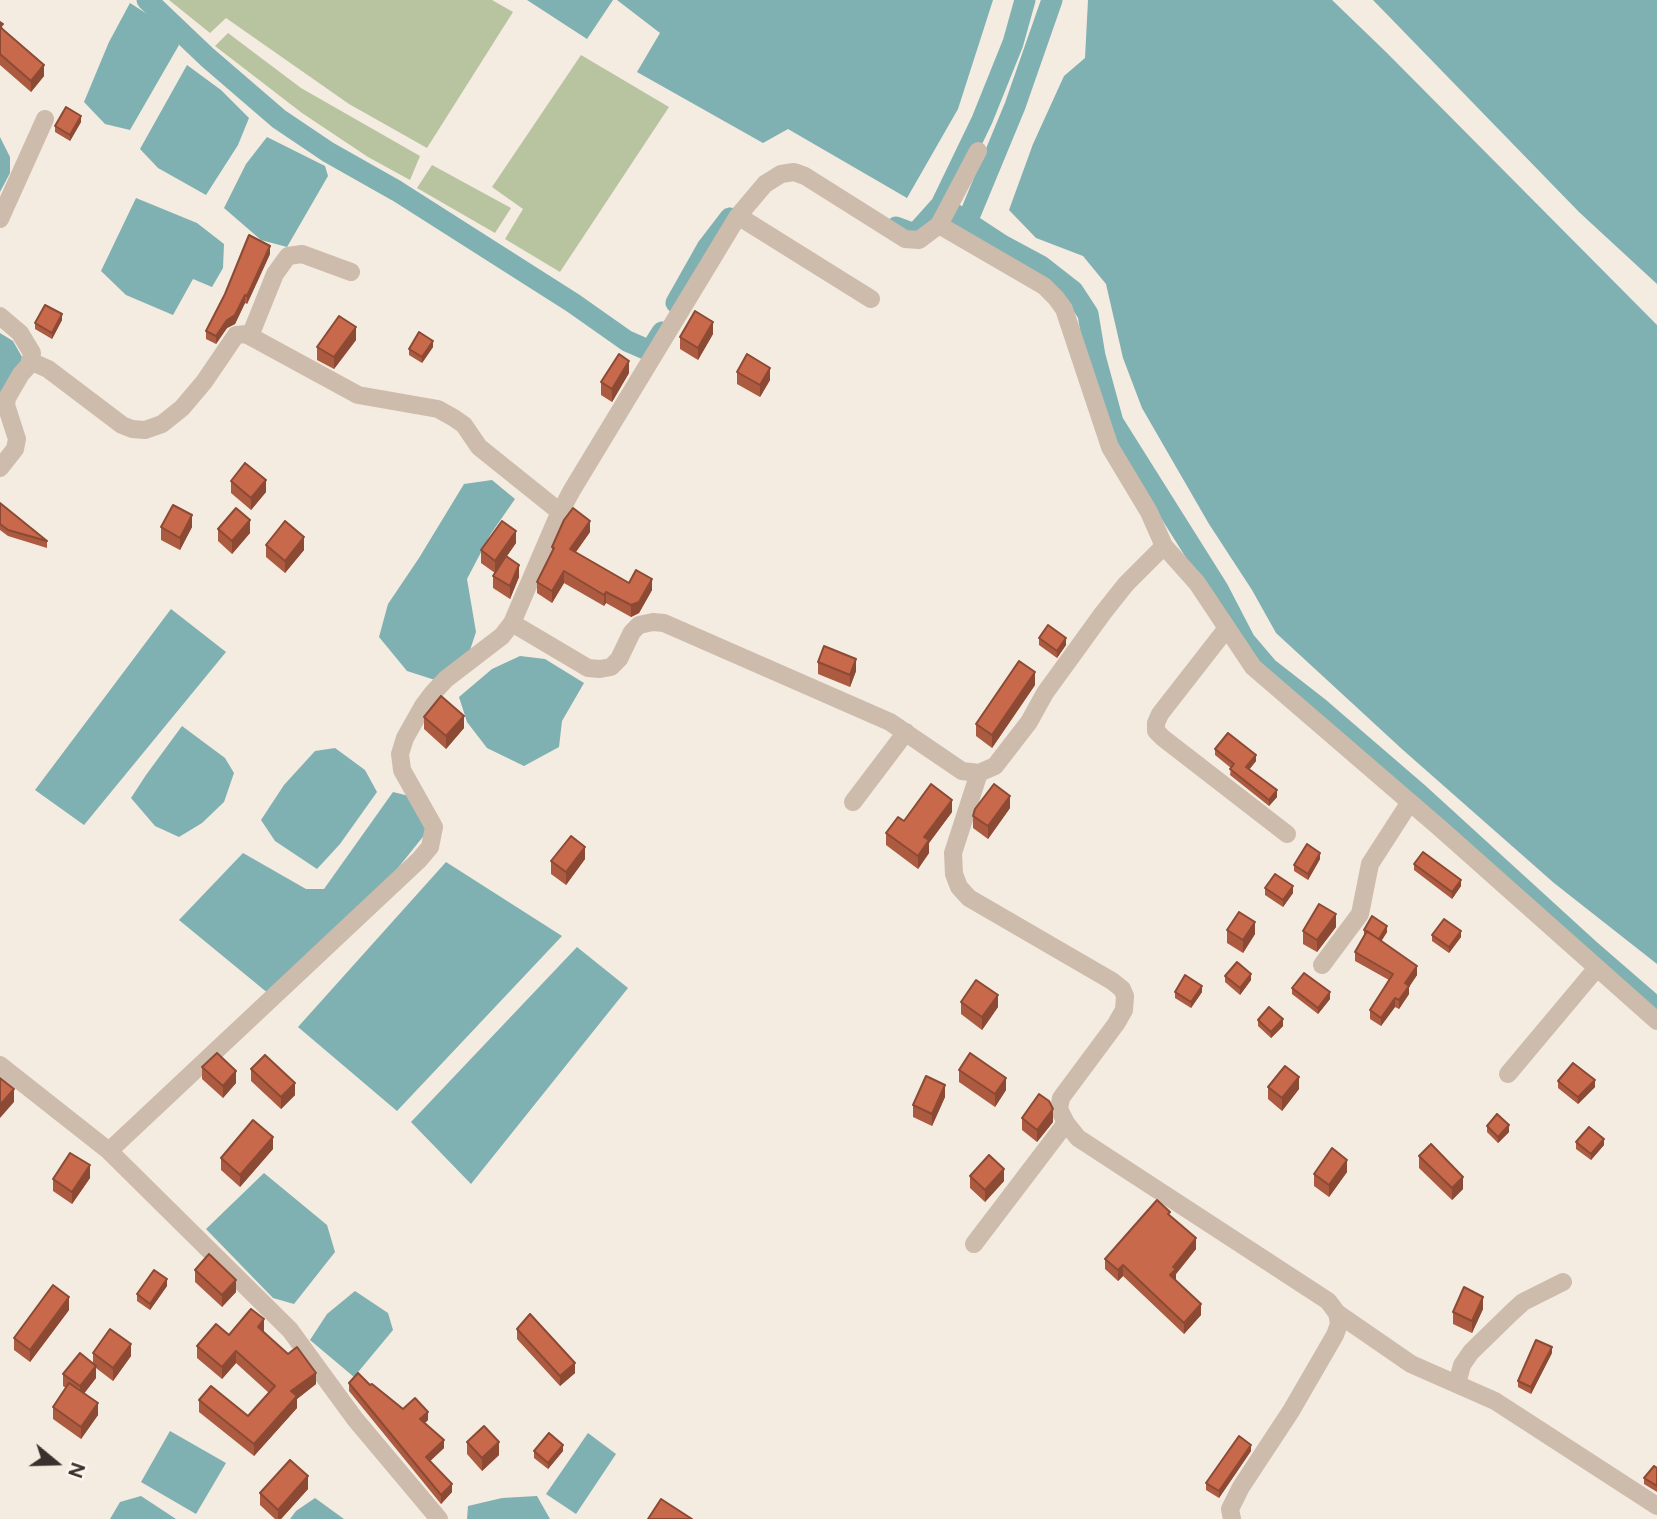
<!DOCTYPE html>
<html>
<head>
<meta charset="utf-8">
<style>
  body { margin:0 }
  #map { position:relative; width:1657px; height:1519px; overflow:hidden; background:#f4ebe1; font-family:Figtree,sans-serif }
  canvas { display:block }
  .north { position:absolute; left:21px; top:1428px; width:70px; height:70px; -webkit-text-stroke:5px #fbf5ee; paint-order:stroke; rotate:109deg; font-size:19px; font-weight:700; line-height:28px; text-align:center; color:#3b302b }
  .north::after { content:''; display:block; margin:auto; width:24px; height:32px; background:#3b302b; clip-path:polygon(50% 0,100% 100%,50% 72%,0 100%) }
</style>
</head>
<body>
<div id="map">
<canvas width="1657" height="1519"></canvas>
<div class="north">N</div>
</div>
<script>
const ctx = document.querySelector('canvas').getContext('2d');
ctx.lineJoin = 'round';
function fill(path, color) { ctx.fillStyle = color; ctx.fill(path, 'evenodd'); }
const shape = rows => new Path2D(rows.map(r => 'M' + r).join(''));
function stroke(path, color, width, dash) { ctx.strokeStyle = color; ctx.lineWidth = width; ctx.lineCap = dash ? 'butt' : 'round'; ctx.setLineDash(dash || []); ctx.stroke(path); }
const green = shape([
  [169,0,492,0,513,12,427,148,349,104,226,18,210,33],
  [228,33,301,88,420,156,410,180,368,157,302,113,215,46],
  [581,55,669,107,560,272,505,239,523,209,492,187],
  [432,165,511,208,495,233,417,188]
]);
const water = shape([
  [527,0,613,0,587,39],
  [617,0,993,0,958,109,907,198,788,129,763,143,637,72,660,33],
  [1088,0,1332,0,1386,52,1657,325,1657,964,1554,883,1403,750,1276,633,1252,590,1209,524,1142,408,1123,358,1106,284,1083,256,1036,238,1009,210,1033,144,1064,76,1085,58],
  [1373,0,1657,0,1657,284,1579,212],
  [130,3,166,26,179,45,130,130,105,124,84,102,109,42],
  [187,65,221,90,249,118,238,145,206,195,158,168,140,149],
  [0,137,10,157,10,173,0,192],
  [267,137,325,166,328,176,287,247,261,240,224,208,246,164],
  [136,198,197,223,224,244,223,268,212,287,193,279,173,315,126,295,101,271],
  [0,333,13,341,22,357,19,370,0,393],
  [492,480,515,499,490,535,467,579,476,632,467,659,435,680,407,671,379,637,388,604,419,558,464,484],
  [171,609,226,652,84,825,35,790],
  [520,656,545,659,584,683,562,721,559,747,524,766,487,748,467,722,459,697,492,669],
  [182,726,225,758,234,773,224,802,202,823,179,837,155,826,131,798,146,775],
  [335,748,365,770,377,792,340,844,317,869,275,841,261,820,284,785,315,751],
  [393,792,409,796,428,820,426,833,393,874,269,994,179,920,243,853,306,889,324,889],
  [446,862,562,936,397,1111,298,1027],
  [577,947,628,988,471,1184,411,1122],
  [264,1173,327,1225,335,1252,294,1304,273,1298,206,1229],
  [355,1291,388,1313,393,1330,354,1377,310,1340,327,1314],
  [170,1431,226,1463,196,1514,141,1482],
  [588,1433,616,1454,576,1514,546,1494],
  [141,1496,176,1519,110,1519,120,1502],
  [537,1496,550,1519,467,1519,468,1506,502,1498],
  [315,1498,344,1519,290,1519,296,1511]
]);
const canal = shape([
  [147,0,207,57,279,119,328,152,397,191,573,303,627,341,650,351,662,332],
  [941,205,1002,245,1041,266,1073,291,1088,314,1095,356,1113,422,1218,589,1245,641,1268,668,1318,707,1419,794,1591,951,1657,1008],
  [967,222,1015,106,1052,0],
  [896,227,915,234,941,205,982,120,1013,43,1025,0],
  [676,303,707,248,730,218]
]);
const minor = shape([
  [738,216,871,299],
  [0,219,45,119],
  [939,225,1044,286,1056,298,1064,309,1110,447,1149,512,1164,546,1197,583,1253,667,1441,829,1657,1021],
  [0,316,20,333,32,353,30,364,21,374,7,398,6,405,17,439,15,449,0,468],
  [250,336,275,274,288,256,302,254,351,272],
  [30,361,48,369,122,425,132,429,145,430,162,424,182,408,204,382,236,335,246,334,358,395,438,409,454,418,464,425,479,447,560,512],
  [512,623,588,668,600,669,611,667,619,659,632,632,639,625,653,622,664,623,890,722,962,771,979,773,995,766,1029,722,1045,693,1103,613,1126,584,1164,546],
  [1227,628,1160,714,1156,723,1156,731,1163,738,1287,834],
  [979,773,953,853,954,874,959,887,969,898,1112,981,1122,989,1125,996,1124,1010,1116,1024,1061,1098,1059,1109,1066,1123,1078,1138,1328,1301,1337,1313,1339,1324,1335,1335,1291,1411,1241,1487,1230,1509,1232,1519],
  [853,802,906,732],
  [1322,965,1360,914,1370,864,1410,802],
  [0,1065,109,1151,290,1330,355,1419,439,1519],
  [1508,1074,1596,969],
  [109,1151,419,860,430,847,434,827,402,770,400,754,405,738,423,706,432,694,446,679,502,636,512,623,558,516,572,490,738,216,765,184,781,174,794,172,805,176,905,239,919,240,939,225,978,151],
  [974,1244,1066,1123],
  [1337,1313,1411,1364,1495,1401,1657,1506],
  [1457,1384,1462,1365,1471,1352,1511,1313,1523,1302,1563,1282]
]);
const wall = shape([
  [0,22,3,29,44,76,31,92,0,65],
  [81,122,70,141,55,132,55,126],
  [270,254,247,304,245,303,235,324,227,328,216,344,206,339,206,331],
  [62,320,52,339,35,329,35,323],
  [713,334,698,360,680,349,680,337],
  [356,340,334,369,317,360,317,347],
  [433,347,422,363,409,355,409,349],
  [737,372,770,380,760,397,737,384],
  [629,373,612,402,601,395,601,382],
  [231,481,266,492,251,510,231,493],
  [0,503,47,541,47,548,8,536,0,530],
  [161,527,192,527,180,550,161,540],
  [218,529,250,533,232,554,218,541],
  [590,532,576,552,629,583,652,590,639,613,631,617,606,603,604,606,564,583,552,603,537,593,537,582,552,552,552,547],
  [516,543,507,556,519,577,510,599,493,588,493,576,495,573,481,563,481,550],
  [266,545,304,550,285,573,266,557],
  [1039,638,1066,645,1057,658,1039,645],
  [818,662,856,671,850,687,818,674],
  [1035,685,992,748,976,736,976,724],
  [424,717,464,728,446,749,424,729],
  [1215,749,1256,761,1249,770,1277,797,1269,806,1230,775,1231,768,1215,755],
  [1010,808,988,839,973,828,973,816],
  [952,812,929,843,929,853,918,869,886,845,886,833,904,821],
  [585,859,566,885,551,874,551,861],
  [1320,859,1308,880,1294,871,1294,865],
  [1414,864,1461,886,1452,899,1414,870],
  [1265,888,1293,893,1283,907,1265,895],
  [1336,927,1317,952,1303,944,1303,931],
  [1227,930,1255,934,1243,953,1227,943],
  [1364,930,1387,932,1381,941,1417,975,1409,987,1409,994,1399,1009,1395,1007,1381,1026,1370,1019,1370,1010,1389,980,1355,961,1355,952,1364,936],
  [1432,935,1461,937,1449,953,1432,941],
  [1225,976,1251,980,1240,995,1225,982],
  [1292,988,1330,999,1318,1014,1292,994],
  [1175,992,1202,992,1191,1008,1175,998],
  [961,1002,998,1007,982,1030,961,1014],
  [1258,1020,1283,1026,1271,1038,1258,1026],
  [202,1067,236,1083,223,1098,202,1079],
  [251,1069,295,1095,281,1109,251,1081],
  [959,1070,1006,1090,995,1107,959,1082],
  [1558,1081,1595,1087,1578,1104,1558,1088],
  [1268,1087,1299,1089,1282,1111,1268,1099],
  [945,1097,932,1126,913,1117,913,1105],
  [1022,1118,1053,1122,1037,1142,1022,1130],
  [1487,1126,1509,1132,1498,1143,1487,1132],
  [1576,1142,1604,1145,1591,1160,1576,1149],
  [273,1149,240,1187,221,1170,221,1158],
  [1419,1156,1463,1189,1452,1200,1419,1168],
  [1347,1172,1329,1197,1314,1186,1314,1174],
  [970,1176,1004,1181,985,1202,970,1188],
  [90,1178,72,1204,53,1191,53,1179],
  [1170,1216,1196,1249,1176,1274,1175,1281,1201,1315,1184,1334,1123,1276,1118,1281,1105,1269,1105,1259],
  [195,1270,236,1292,222,1307,195,1282],
  [167,1286,150,1310,137,1301,137,1294],
  [1483,1309,1472,1333,1453,1324,1453,1312],
  [69,1310,30,1362,14,1350,14,1338],
  [517,1329,575,1373,560,1386,517,1339],
  [264,1331,263,1332,316,1384,297,1399,297,1408,254,1456,199,1412,199,1400,248,1416,269,1393,236,1363,222,1379,197,1358,197,1346,229,1335],
  [93,1353,131,1356,113,1381,96,1368,96,1378,84,1393,98,1415,81,1439,53,1419,53,1407,66,1388,63,1386,63,1374,93,1363],
  [1552,1353,1531,1394,1518,1387,1518,1381],
  [349,1383,370,1385,403,1409,428,1420,425,1423,444,1448,430,1461,452,1492,441,1504,349,1391],
  [467,1442,499,1455,482,1471,467,1454],
  [534,1451,563,1451,548,1469,534,1458],
  [1251,1451,1219,1498,1206,1490,1206,1483],
  [1657,1468,1657,1492,1644,1484,1644,1478],
  [308,1489,281,1519,275,1519,260,1505,260,1493]
]);
const shadedWall = shape([
  [44,65,44,76,31,92,31,81],
  [81,116,81,122,70,141,70,135],
  [270,246,270,254,247,304,247,296],
  [245,295,245,303,235,324,227,328,216,344,216,336],
  [62,314,62,320,52,339,52,333],
  [713,322,713,334,698,360,698,348],
  [356,327,356,340,334,369,334,357],
  [433,341,433,347,422,363,422,357],
  [629,361,629,373,612,402,612,389],
  [770,368,770,380,760,397,760,385],
  [266,480,266,492,251,510,251,498],
  [192,515,192,527,180,550,180,538],
  [250,520,250,533,232,554,232,541],
  [590,521,590,532,570,560,570,549],
  [516,531,516,543,495,573,495,561],
  [304,537,304,550,285,573,285,561],
  [519,565,519,577,510,599,510,586],
  [564,571,564,583,552,603,552,591],
  [652,579,652,590,639,613,631,617,631,605],
  [606,592,606,603,604,606,604,595],
  [1066,638,1066,645,1057,658,1057,651],
  [856,659,856,671,850,687,850,675],
  [1035,672,1035,685,992,748,992,735],
  [464,716,464,728,446,749,446,736],
  [1256,755,1256,761,1246,773,1246,767],
  [1277,790,1277,797,1269,806,1269,800],
  [1010,796,1010,808,988,839,988,826],
  [952,800,952,812,929,843,929,853,918,869,918,856,924,837],
  [585,847,585,859,566,885,566,872],
  [1320,853,1320,859,1308,880,1308,874],
  [1461,880,1461,886,1452,899,1452,892],
  [1293,886,1293,893,1283,907,1283,900],
  [1336,914,1336,927,1317,952,1317,940],
  [1255,922,1255,934,1243,953,1243,940],
  [1387,926,1387,932,1379,945,1379,939],
  [1461,931,1461,937,1449,953,1449,947],
  [1417,966,1417,975,1409,987,1409,994,1399,1009,1399,1000,1405,983],
  [1251,974,1251,980,1240,995,1240,988],
  [1202,986,1202,992,1191,1008,1191,1002],
  [1330,992,1330,999,1318,1014,1318,1008],
  [998,995,998,1007,982,1030,982,1017],
  [1395,998,1395,1007,1381,1026,1381,1018],
  [1283,1019,1283,1026,1271,1038,1271,1032],
  [236,1071,236,1083,223,1098,223,1086],
  [1299,1077,1299,1089,1282,1111,1282,1098],
  [1006,1078,1006,1090,995,1107,995,1094],
  [1595,1080,1595,1087,1578,1104,1578,1097],
  [295,1083,295,1095,281,1109,281,1097],
  [945,1085,945,1097,932,1126,932,1114],
  [14,1089,14,1102,0,1118,0,1105],
  [1053,1109,1053,1122,1037,1142,1037,1130],
  [1509,1125,1509,1132,1498,1143,1498,1137],
  [273,1137,273,1149,240,1187,240,1175],
  [1604,1139,1604,1145,1591,1160,1591,1154],
  [1347,1160,1347,1172,1329,1197,1329,1185],
  [90,1165,90,1178,72,1204,72,1192],
  [1004,1169,1004,1181,985,1202,985,1190],
  [1463,1177,1463,1189,1452,1200,1452,1188],
  [1196,1238,1196,1249,1176,1274,1176,1280,1170,1286,1170,1275,1173,1267],
  [1123,1265,1123,1276,1118,1281,1118,1270],
  [167,1279,167,1286,150,1310,150,1304],
  [236,1280,236,1292,222,1307,222,1295],
  [69,1297,69,1310,30,1362,30,1350],
  [1483,1297,1483,1309,1472,1333,1472,1321],
  [1201,1304,1201,1315,1184,1334,1184,1323],
  [264,1319,264,1331,258,1338,258,1327],
  [131,1344,131,1356,113,1381,113,1368],
  [1552,1347,1552,1353,1531,1394,1531,1387],
  [236,1351,236,1363,222,1379,222,1367],
  [575,1363,575,1373,560,1386,560,1376],
  [96,1366,96,1378,80,1399,80,1386],
  [316,1373,316,1384,297,1399,297,1408,254,1456,254,1444,291,1391],
  [98,1403,98,1415,81,1439,81,1427],
  [428,1412,428,1420,420,1427,420,1419],
  [444,1440,444,1448,426,1465,426,1457],
  [499,1442,499,1455,482,1471,482,1458],
  [563,1445,563,1451,548,1469,548,1463],
  [1251,1445,1251,1451,1219,1498,1219,1491],
  [308,1476,308,1489,281,1519,278,1519,278,1510],
  [452,1484,452,1492,441,1504,441,1495]
]);
const building = shape([
  [0,22,3,24,0,27,44,65,31,81,0,54,0,22],
  [66,107,81,116,70,135,55,126,66,107],
  [249,235,270,246,247,296,245,295,235,315,227,320,216,336,206,331,225,294,249,235],
  [45,305,62,314,52,333,35,323,45,305],
  [695,311,713,322,698,348,680,337,695,311],
  [339,316,356,327,334,357,317,347,339,316],
  [419,332,433,341,422,357,409,349,419,332],
  [619,354,629,361,612,389,601,382,619,354],
  [747,354,770,368,760,385,737,372,747,354],
  [245,463,266,480,251,498,231,481,245,463],
  [0,503,47,541,8,530,0,524,0,503],
  [173,505,192,515,180,538,161,527,173,505],
  [236,508,250,520,232,541,218,529,236,508],
  [573,508,590,521,570,549,629,583,636,570,652,579,639,602,631,605,606,592,604,595,564,571,552,591,537,582,554,548,552,547,564,520,573,508],
  [285,521,304,537,285,561,266,545,285,521],
  [502,521,516,531,495,561,481,550,502,521],
  [506,556,519,565,510,586,493,576,506,556],
  [1048,625,1066,638,1057,651,1039,638,1048,625],
  [824,646,856,659,850,675,818,662,824,646],
  [1019,661,1035,672,992,735,976,724,1019,661],
  [441,696,464,716,446,736,424,717,441,696],
  [1228,733,1256,755,1246,767,1277,790,1269,800,1230,769,1234,764,1215,749,1228,733],
  [931,784,952,800,924,837,929,840,918,856,886,833,898,817,904,821,931,784],
  [994,784,1010,796,988,826,973,816,975,809,994,784],
  [571,836,585,847,566,872,551,861,571,836],
  [1307,844,1320,853,1308,874,1294,865,1307,844],
  [1423,852,1461,880,1452,892,1414,864,1423,852],
  [1275,874,1293,886,1283,900,1265,888,1275,874],
  [1319,904,1336,914,1317,940,1303,931,1319,904],
  [1239,912,1255,922,1243,940,1227,930,1239,912],
  [1372,916,1387,926,1379,939,1364,930,1372,916],
  [1444,919,1461,931,1449,947,1432,935,1444,919],
  [1367,931,1417,966,1405,983,1409,986,1399,1000,1395,998,1381,1018,1370,1010,1393,974,1355,952,1367,931],
  [1237,962,1251,974,1240,988,1225,976,1237,962],
  [1304,973,1330,992,1318,1008,1292,988,1304,973],
  [1185,975,1202,986,1191,1002,1175,992,1185,975],
  [976,980,998,995,982,1017,961,1002,976,980],
  [1269,1007,1283,1019,1271,1032,1258,1020,1269,1007],
  [217,1053,236,1071,223,1086,202,1067,217,1053],
  [970,1053,1006,1078,995,1094,959,1070,970,1053],
  [265,1055,295,1083,281,1097,251,1069,265,1055],
  [1573,1063,1595,1080,1578,1097,1558,1081,1573,1063],
  [1285,1066,1299,1077,1282,1098,1268,1087,1285,1066],
  [926,1076,945,1085,932,1114,913,1105,926,1076],
  [0,1078,14,1089,0,1105,0,1078],
  [1039,1094,1049,1101,1053,1109,1037,1130,1022,1118,1039,1094],
  [1497,1114,1509,1125,1498,1137,1487,1126,1497,1114],
  [253,1120,273,1137,240,1175,221,1158,253,1120],
  [1589,1127,1604,1139,1591,1154,1576,1142,1589,1127],
  [1431,1144,1463,1177,1452,1188,1419,1156,1431,1144],
  [1332,1148,1347,1160,1329,1185,1314,1174,1332,1148],
  [70,1153,90,1165,72,1192,53,1179,70,1153],
  [989,1155,1004,1169,985,1190,970,1176,989,1155],
  [1157,1200,1170,1212,1168,1214,1196,1238,1173,1267,1176,1269,1170,1275,1201,1304,1184,1323,1123,1265,1118,1270,1105,1259,1157,1200],
  [209,1254,236,1280,222,1295,195,1270,209,1254],
  [154,1270,167,1279,150,1304,137,1294,154,1270],
  [53,1285,69,1297,30,1350,14,1338,53,1285],
  [1464,1287,1483,1297,1472,1321,1453,1312,1464,1287],
  [251,1309,264,1319,258,1327,288,1354,297,1347,316,1373,291,1391,297,1396,254,1444,199,1400,211,1386,248,1416,275,1386,236,1351,222,1367,197,1346,216,1324,229,1335,251,1309],
  [530,1314,575,1363,560,1376,517,1329,530,1314],
  [110,1329,131,1344,113,1368,93,1353,110,1329],
  [1536,1340,1552,1347,1531,1387,1518,1381,1536,1340],
  [80,1353,96,1366,80,1386,63,1374,80,1353],
  [358,1373,370,1385,372,1384,403,1409,415,1398,428,1412,420,1419,444,1440,426,1457,452,1484,441,1495,349,1383,358,1373],
  [69,1383,98,1403,81,1427,53,1407,69,1383],
  [484,1426,499,1442,482,1458,467,1442,484,1426],
  [549,1433,563,1445,548,1463,534,1451,549,1433],
  [1239,1436,1251,1445,1219,1491,1206,1483,1239,1436],
  [290,1460,308,1476,278,1510,260,1493,290,1460],
  [1654,1466,1657,1468,1657,1486,1644,1478,1654,1466],
  [661,1499,692,1519,648,1519,661,1499]
]);
fill(green, '#b8c4a0');
fill(water, '#7fb0b2');
stroke(canal, '#7fb0b2', 21);
stroke(minor, '#cdbbac', 18);
fill(wall, '#ac5a40');
fill(shadedWall, '#8c4a34');
fill(building, '#c8694b');
stroke(building, '#8c4a34', 2);
</script>
</body>
</html>
